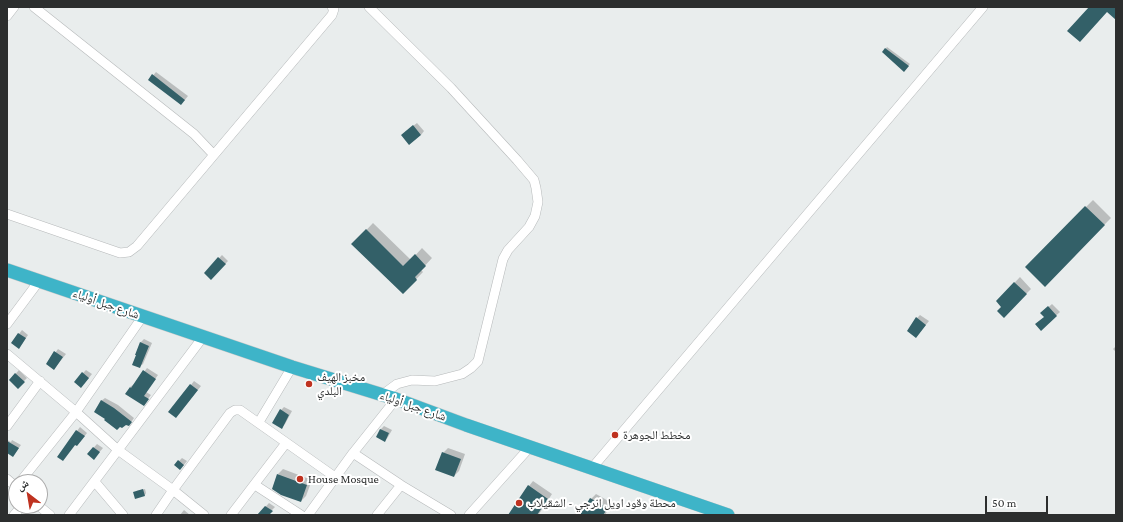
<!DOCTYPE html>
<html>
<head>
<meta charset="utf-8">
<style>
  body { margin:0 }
  #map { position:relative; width:1123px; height:522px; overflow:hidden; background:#e9eded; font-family:"Crimson Pro","Noto Naskh Arabic",serif }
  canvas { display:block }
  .frame { position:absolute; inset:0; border:8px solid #2c2e2e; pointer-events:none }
  .north { position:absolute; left:8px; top:474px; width:40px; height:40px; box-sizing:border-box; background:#fff; border:1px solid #ababab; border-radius:50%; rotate:329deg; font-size:11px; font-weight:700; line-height:16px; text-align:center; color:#2c2e2e }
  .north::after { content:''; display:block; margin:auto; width:14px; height:18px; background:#bf3220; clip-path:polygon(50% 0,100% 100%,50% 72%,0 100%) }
  .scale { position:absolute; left:985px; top:496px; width:63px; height:18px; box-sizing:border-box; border:2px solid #2c2e2e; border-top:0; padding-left:5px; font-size:12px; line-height:14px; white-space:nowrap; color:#2c2e2e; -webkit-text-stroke:3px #fff; paint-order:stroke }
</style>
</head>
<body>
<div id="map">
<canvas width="1123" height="522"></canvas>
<div class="frame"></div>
<div class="north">ش</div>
<div class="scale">50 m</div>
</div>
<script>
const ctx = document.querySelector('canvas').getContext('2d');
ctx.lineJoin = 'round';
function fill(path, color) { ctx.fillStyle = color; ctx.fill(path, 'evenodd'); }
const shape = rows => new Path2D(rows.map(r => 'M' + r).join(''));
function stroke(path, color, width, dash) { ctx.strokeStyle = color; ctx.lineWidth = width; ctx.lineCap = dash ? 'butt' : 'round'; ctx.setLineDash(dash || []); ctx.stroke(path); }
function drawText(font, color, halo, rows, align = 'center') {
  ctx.font = font + ' "Crimson Pro","Noto Naskh Arabic",serif'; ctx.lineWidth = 4; ctx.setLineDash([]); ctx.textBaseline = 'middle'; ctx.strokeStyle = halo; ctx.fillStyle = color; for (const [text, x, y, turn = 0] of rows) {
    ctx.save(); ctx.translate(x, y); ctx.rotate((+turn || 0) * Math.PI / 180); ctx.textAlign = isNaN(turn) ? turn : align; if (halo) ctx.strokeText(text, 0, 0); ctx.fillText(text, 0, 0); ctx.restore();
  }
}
const shadow = shape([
  [887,47,910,64,904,70,883,52],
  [156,72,188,96,184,101,150,79],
  [417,123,424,131,421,135,405,132],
  [1093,200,1111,218,1045,285,1026,267],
  [373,223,411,260,422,248,432,258,421,270,423,272,403,293,353,244],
  [222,255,228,261,211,279,205,273],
  [1020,277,1031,289,1004,316,1003,307,997,301],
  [1052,304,1060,312,1041,329,1045,316,1042,313],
  [920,315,929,321,916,337,917,318],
  [22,330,28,335,22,344,12,343],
  [144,339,152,343,143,364,139,367,137,355,136,354,141,342],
  [1116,346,1116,352,1113,349],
  [58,349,66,354,54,369,47,364],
  [147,368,158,375,146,392,151,395,144,404,130,387,134,384,134,385],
  [19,370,27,378,18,387,10,380],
  [86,370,92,374,84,384,83,373],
  [194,381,201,386,179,414,170,412],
  [105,398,118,405,134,418,132,421,129,424,121,426,101,401],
  [284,407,292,411,285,424,282,427,281,410],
  [384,426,392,430,388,437,385,441,377,437,381,429],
  [80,427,87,433,80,442,76,444,63,460,58,456],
  [7,440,11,442,12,440,21,445,13,456,7,452],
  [97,444,103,448,97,455,88,454],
  [448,448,465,454,459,471,454,476,443,453],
  [182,458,187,461,183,466,175,465],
  [283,469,312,480,306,496,301,501,278,474],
  [533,481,552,494,539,514,537,515,509,515,529,486],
  [145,489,146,493,145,495,136,497,136,491],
  [596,494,612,503,605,515,581,515,591,499],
  [269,503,275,507,267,515,258,515],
  [184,510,190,515,180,515]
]);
const building = shape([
  [1089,7,1116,7,1116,20,1107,12,1080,42,1067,31],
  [885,48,909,66,904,72,882,52],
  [152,74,185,100,181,105,148,80],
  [413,125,421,135,409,145,401,135],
  [1085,206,1105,225,1045,287,1025,267],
  [366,229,403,266,415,254,426,266,415,277,417,280,403,294,351,244],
  [218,257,226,264,211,280,204,273],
  [1014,282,1027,294,1004,318,997,311,1001,307,996,301],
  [1048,306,1057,316,1041,331,1035,324,1044,317,1040,313],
  [916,317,926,325,916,338,907,331],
  [18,333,26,338,19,349,11,343],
  [140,342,149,346,140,368,132,365,136,355,135,355],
  [54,351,63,357,54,370,46,364],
  [143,370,156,379,144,396,149,399,144,406,125,394,130,387,131,388],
  [82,372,89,378,81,388,74,382],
  [15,373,25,382,18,389,9,380],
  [190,384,198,390,176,418,168,412],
  [101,400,114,408,132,422,129,426,126,425,122,428,120,427,117,430,104,420,105,419,94,412],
  [280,409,289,415,282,429,272,423],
  [380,429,389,433,385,442,376,437],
  [76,430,85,436,77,446,75,445,63,461,57,457],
  [7,441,19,448,13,457,7,453],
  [93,447,100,452,94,460,87,454],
  [442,452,461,459,454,477,435,470],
  [178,460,184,465,180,470,174,465],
  [277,474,307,485,301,502,281,495,272,489],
  [528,485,548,499,537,515,508,515],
  [143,489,145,496,135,499,133,492],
  [590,498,608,508,603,515,580,515],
  [265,506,273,511,269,515,257,515]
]);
const minor = shape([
  [34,7,194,134,214,155],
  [369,7,451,88,517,160,534,180,536,188,538,202,535,216,529,227,508,250,503,259,478,361,471,368,462,374,435,381,412,380,397,384,382,395],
  [7,16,14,7],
  [7,214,120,253,129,252,137,246,332,15,334,9,332,7],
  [7,324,39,281],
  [7,354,76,412,118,450,173,490,204,515],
  [259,422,292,367],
  [7,426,40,381],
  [353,453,401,485,451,515],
  [592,468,983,7],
  [7,479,16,487],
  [20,482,76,412,143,316],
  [95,482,123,515],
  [255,485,301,515],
  [39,506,50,515],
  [14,515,22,506],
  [69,515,203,337],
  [156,515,173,490,230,413,235,410,240,410,335,477],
  [231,515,286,443],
  [308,515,353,453,396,399],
  [377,515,401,485],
  [469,515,530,447]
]);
const highway = shape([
  [7,270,292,367,396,399,466,425,728,515]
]);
const markers = [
  [309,384,4,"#bf3220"],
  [615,435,4,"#bf3220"],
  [300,479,4,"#bf3220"],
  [519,503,4,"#bf3220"]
];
const streetNames = [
  ["شارع جبل أولياء",106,304,19],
  ["شارع جبل أولياء",413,406,19]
];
const poiNames = [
  ["مخبز الهيف",317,377],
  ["البلدي",317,391],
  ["مخطط الجوهرة",623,435],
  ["House Mosque",308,479],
  ["محطة وقود اويل انرجي - الشقيلاب",527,503]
];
fill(shadow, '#0003');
fill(building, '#336068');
stroke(minor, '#b6b9ba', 10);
stroke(highway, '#c8c9c9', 14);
stroke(minor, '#fff', 9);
stroke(highway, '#3eb4c8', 13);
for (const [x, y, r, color] of markers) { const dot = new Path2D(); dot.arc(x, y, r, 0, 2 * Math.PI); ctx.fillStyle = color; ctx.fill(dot); stroke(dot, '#fff', 1.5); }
drawText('12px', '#2c2e2e', '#fff', streetNames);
drawText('12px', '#2c2e2e', '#fff', poiNames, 'left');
</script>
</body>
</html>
